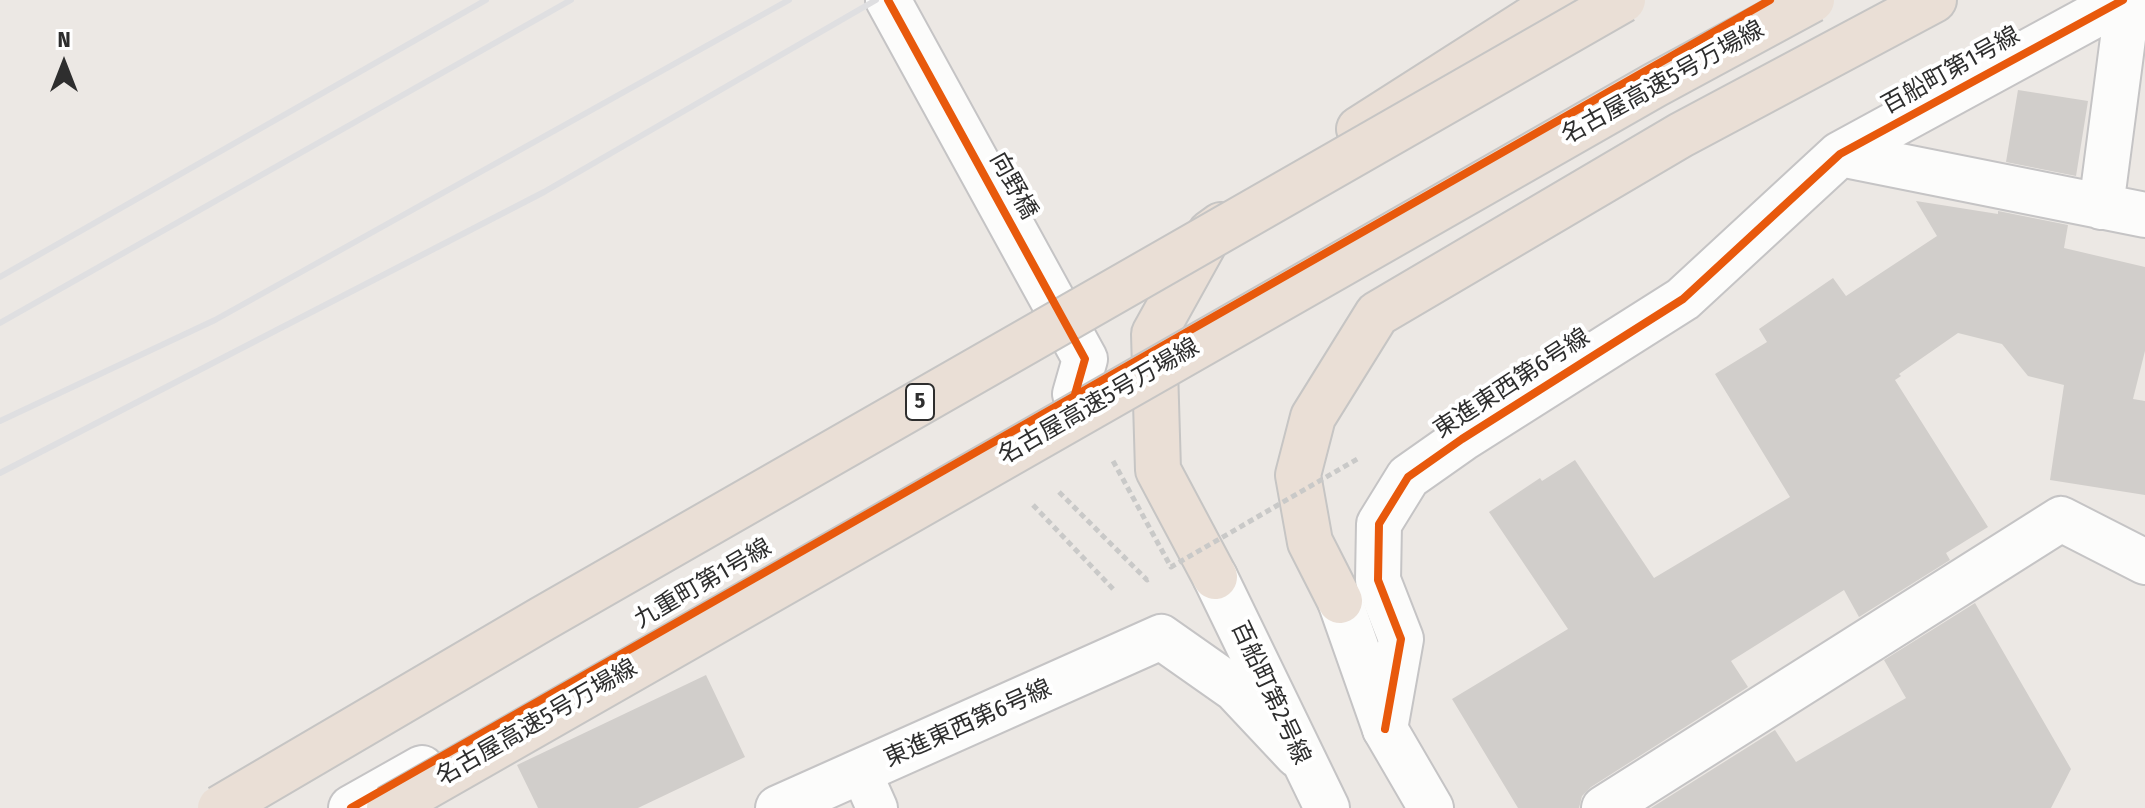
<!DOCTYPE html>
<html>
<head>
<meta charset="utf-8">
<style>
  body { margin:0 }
  #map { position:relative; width:2145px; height:808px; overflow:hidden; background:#ece8e4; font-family:"Fira Sans Condensed",sans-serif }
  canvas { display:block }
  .north { position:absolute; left:24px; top:24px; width:80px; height:80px; -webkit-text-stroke:6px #fff; paint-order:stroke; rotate:0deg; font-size:22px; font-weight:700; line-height:32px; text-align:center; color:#2e2e2e }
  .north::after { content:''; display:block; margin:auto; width:28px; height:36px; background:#2e2e2e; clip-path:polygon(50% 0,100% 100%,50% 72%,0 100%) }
</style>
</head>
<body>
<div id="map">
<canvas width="2145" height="808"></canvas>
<div class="north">N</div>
</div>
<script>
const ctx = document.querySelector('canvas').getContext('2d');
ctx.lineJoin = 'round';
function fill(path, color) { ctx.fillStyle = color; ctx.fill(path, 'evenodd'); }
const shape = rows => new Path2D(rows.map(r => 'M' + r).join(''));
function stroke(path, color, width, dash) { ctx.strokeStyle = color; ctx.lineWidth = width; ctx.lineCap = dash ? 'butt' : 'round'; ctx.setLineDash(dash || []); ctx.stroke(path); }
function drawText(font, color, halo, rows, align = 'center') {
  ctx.font = font + ' "Fira Sans Condensed","Noto Sans JP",sans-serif'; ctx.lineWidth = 8; ctx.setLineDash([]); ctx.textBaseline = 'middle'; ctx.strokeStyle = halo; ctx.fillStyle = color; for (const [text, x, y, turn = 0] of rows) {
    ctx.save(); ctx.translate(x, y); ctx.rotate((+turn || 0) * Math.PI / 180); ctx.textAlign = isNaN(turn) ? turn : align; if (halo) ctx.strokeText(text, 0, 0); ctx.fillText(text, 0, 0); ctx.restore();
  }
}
const building = shape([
  [2018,90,2088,101,2076,176,2006,162],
  [1916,201,1998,214,1998,211,2068,225,2064,248,2145,267,2145,351,2133,399,2145,401,2145,495,2050,480,2064,385,2028,376,2002,344,1958,333,1899,374,1901,376,1895,380,1988,527,1946,553,1950,560,1859,617,1844,590,1731,661,1748,687,1591,787,1582,796,1579,808,1518,808,1452,699,1568,629,1489,512,1540,478,1542,481,1575,460,1654,578,1790,497,1715,374,1767,342,1759,329,1833,278,1846,296,1937,236],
  [1975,603,2071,769,2051,808,1651,808,1775,730,1796,762,1906,698,1884,660],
  [706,675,745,757,638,808,538,808,517,765]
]);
const path = shape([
  [1059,492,1147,580,1149,579],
  [1033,505,1115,591]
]);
const lane = shape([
  [861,772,877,808]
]);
const street = shape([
  [888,0,1085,359,1075,394],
  [1840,154,2145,215],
  [2101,207,2128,0],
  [1385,729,1401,639,1378,580,1379,524,1408,477,1462,439,1683,299,1840,154,2123,0],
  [778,808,1161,637,1235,689,1297,755],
  [1604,808,2061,519,2145,562]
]);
const secondary = shape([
  [1215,577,1327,808],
  [1340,601,1385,729,1431,808],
  [351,808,422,768]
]);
const highway = shape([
  [1359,129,1561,0],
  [1215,577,1158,470,1154,334,1210,233,1221,225],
  [1340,601,1310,542,1298,475,1313,417,1377,314,1681,135,1934,0]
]);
const rail = shape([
  [0,277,486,0],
  [0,323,571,0],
  [0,421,215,320,789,0],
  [0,473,544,192,876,0]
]);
const pathBridge = shape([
  [1113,461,1171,567,1359,458]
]);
const highwayBridge = shape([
  [220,808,542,619,1623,0],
  [389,808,1655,85,1812,0]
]);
const cycleway = shape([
  [888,0,1085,359,1075,394],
  [1385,729,1401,639,1378,580,1379,524,1408,477,1462,439,1683,299,1840,154,2123,0],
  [351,808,1770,0]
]);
const shields = [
  [920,402,28]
];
const shieldNames = [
  ["5",920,402]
];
const streetNames = [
  ["百船町第1号線",1951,71,-29],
  ["名古屋高速5号万場線",1663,83,-29],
  ["向野橋",1013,186,61],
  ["東進東西第6号線",1512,384,-33],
  ["名古屋高速5号万場線",1099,402,-30],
  ["九重町第1号線",703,584,-30],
  ["百船町第2号線",1270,693,65],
  ["名古屋高速5号万場線",537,723,-30],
  ["東進東西第6号線",968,724,-24]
];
fill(building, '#d1cecb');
stroke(lane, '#c5c4c5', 44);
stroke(street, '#c5c4c5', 48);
stroke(secondary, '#c5c4c5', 48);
stroke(highway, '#c6c5c4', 48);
stroke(path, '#c9c9c8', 5, [6, 4]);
stroke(lane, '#fcfcfb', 40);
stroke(street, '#fcfcfb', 44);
stroke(secondary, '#fcfcfb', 44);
stroke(highway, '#eadfd6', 44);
stroke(rail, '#dfdfe1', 6);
stroke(highwayBridge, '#c6c5c4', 48, []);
stroke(pathBridge, '#c9c9c8', 5, [6, 4]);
stroke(highwayBridge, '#eadfd6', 44);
stroke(cycleway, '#e8590c', 8);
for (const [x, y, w] of shields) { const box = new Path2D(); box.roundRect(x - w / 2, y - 18, w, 36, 6); ctx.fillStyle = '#fff'; ctx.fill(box); stroke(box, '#2e2e2e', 2); }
drawText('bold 22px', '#2e2e2e', null, shieldNames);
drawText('24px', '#2e2e2e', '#fff', streetNames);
</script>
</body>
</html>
